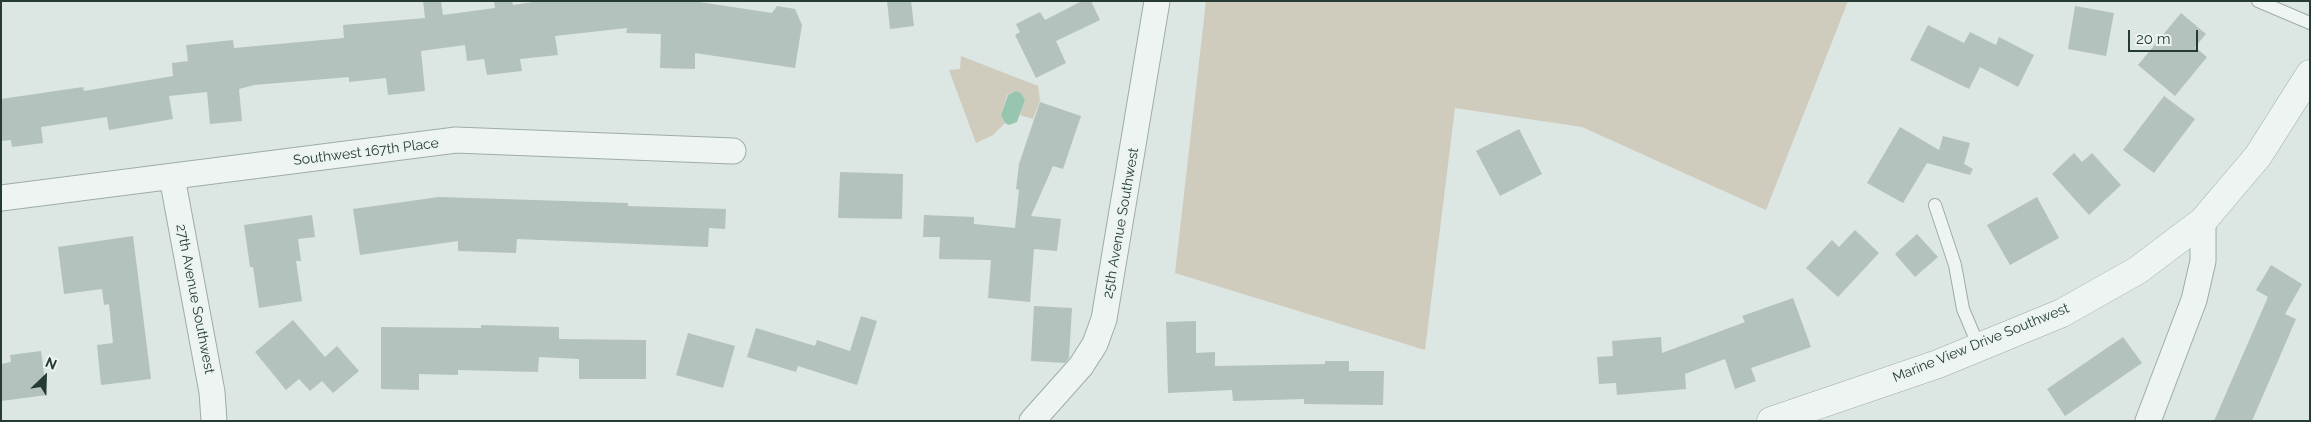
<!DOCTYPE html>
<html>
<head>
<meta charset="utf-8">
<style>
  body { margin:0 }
  #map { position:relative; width:2311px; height:422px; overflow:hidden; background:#dce6e2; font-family:Raleway,sans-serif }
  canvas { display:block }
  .frame { position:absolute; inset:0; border:2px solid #263b34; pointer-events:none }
  .north { position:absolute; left:20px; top:352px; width:50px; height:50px; -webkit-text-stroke:4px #ebf4f0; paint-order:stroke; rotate:24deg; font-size:14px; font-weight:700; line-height:20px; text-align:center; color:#263b34 }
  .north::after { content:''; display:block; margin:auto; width:18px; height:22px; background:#263b34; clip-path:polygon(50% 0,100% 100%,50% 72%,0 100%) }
  .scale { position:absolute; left:2128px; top:30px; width:70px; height:22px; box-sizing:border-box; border:2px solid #263b34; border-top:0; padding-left:6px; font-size:15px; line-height:18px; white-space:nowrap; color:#263b34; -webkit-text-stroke:4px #ebf4f0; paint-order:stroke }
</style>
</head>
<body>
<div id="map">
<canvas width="2311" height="422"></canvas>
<div class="frame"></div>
<div class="north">N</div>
<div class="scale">20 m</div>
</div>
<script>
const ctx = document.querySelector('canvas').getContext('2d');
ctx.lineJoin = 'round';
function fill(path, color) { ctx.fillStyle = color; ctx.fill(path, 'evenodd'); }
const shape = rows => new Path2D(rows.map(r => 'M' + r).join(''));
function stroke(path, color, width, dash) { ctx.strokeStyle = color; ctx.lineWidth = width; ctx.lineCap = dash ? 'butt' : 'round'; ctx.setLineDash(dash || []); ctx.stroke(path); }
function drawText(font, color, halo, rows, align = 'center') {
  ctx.font = font + ' Raleway,sans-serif'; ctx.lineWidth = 4.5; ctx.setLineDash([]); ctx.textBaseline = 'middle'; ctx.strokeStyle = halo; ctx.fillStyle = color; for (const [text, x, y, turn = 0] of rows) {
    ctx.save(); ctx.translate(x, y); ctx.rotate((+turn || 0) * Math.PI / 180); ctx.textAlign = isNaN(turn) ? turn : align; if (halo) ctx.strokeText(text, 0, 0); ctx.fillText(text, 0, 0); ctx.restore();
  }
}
const green = shape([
  [1206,1,1848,1,1766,210,1582,127,1455,108,1425,350,1175,273],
  [961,56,1038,86,1040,100,1033,119,1020,115,1025,100,1021,93,1016,91,1007,95,1001,115,1005,123,993,135,976,143,949,70,960,69]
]);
const water = shape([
  [1016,91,1021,93,1025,100,1017,122,1009,125,1005,123,1001,115,1008,95]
]);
const building = shape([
  [423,1,441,1,443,15,495,8,494,1,512,1,513,5,539,1,693,1,772,13,777,6,795,9,802,25,795,68,695,53,695,69,660,68,661,34,626,33,627,28,555,36,558,55,520,59,522,71,487,75,484,59,467,61,465,45,421,51,425,91,388,95,386,78,349,82,349,77,254,85,239,89,242,121,210,124,207,92,169,96,173,119,109,130,107,117,41,127,43,143,12,147,11,140,1,141,1,99,83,87,84,91,173,76,172,63,188,61,186,45,233,40,234,48,344,38,343,25,425,18],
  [887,1,911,1,914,26,890,29],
  [1082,1,1091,1,1100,20,1056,41,1066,63,1036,78,1015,35,1020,32,1016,24,1040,12,1045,20],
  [2075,6,2114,13,2106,56,2068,49],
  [2181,13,2206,34,2195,47,2207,57,2175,96,2138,65],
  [1928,25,1964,43,1970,32,1996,45,1999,37,2034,55,2018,87,1980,67,1969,89,1910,60],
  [2164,96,2195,119,2154,173,2123,150],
  [1040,102,1081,116,1063,169,1053,166,1031,216,1061,219,1057,251,1034,249,1030,302,988,298,991,260,939,259,940,237,923,237,924,215,974,217,974,224,1015,228,1019,190,1016,189,1019,164],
  [1900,127,1939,150,1943,136,1970,143,1964,164,1973,169,1970,175,1927,163,1903,203,1867,183],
  [1519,129,1542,174,1500,196,1476,151],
  [2074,153,2082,162,2092,153,2121,185,2089,215,2052,174],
  [840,172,903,174,902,219,838,218],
  [439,197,628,203,628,206,726,209,725,229,709,228,708,247,517,239,516,253,458,251,458,241,360,255,353,209],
  [2037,197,2059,238,2010,265,1987,225],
  [312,215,315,237,298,239,301,261,296,261,302,301,259,308,253,267,250,267,244,225],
  [1855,230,1879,253,1838,297,1806,268,1832,240,1839,247],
  [1917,234,1938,257,1915,277,1895,254],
  [133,236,151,379,101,385,97,345,113,343,109,304,104,305,102,289,64,294,58,247],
  [2271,265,2302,284,2285,314,2296,319,2252,421,2214,421,2268,297,2256,290],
  [1793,298,1811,347,1751,368,1756,381,1735,389,1725,359,1685,374,1686,389,1617,395,1616,383,1599,384,1597,357,1613,356,1612,341,1661,337,1662,353,1745,322,1742,316],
  [1034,306,1072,308,1069,358,1065,363,1031,361],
  [861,316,877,321,857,385,798,366,796,372,747,357,756,328,815,346,817,340,850,351],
  [293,320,325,357,337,346,359,371,333,393,322,381,310,391,299,379,286,390,255,352],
  [1196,321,1196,353,1215,352,1215,366,1325,364,1325,361,1349,361,1349,371,1384,371,1383,405,1304,404,1304,399,1233,401,1232,390,1168,393,1166,322],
  [481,325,559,327,559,339,646,340,646,379,579,379,579,359,539,357,538,372,458,370,458,375,419,374,419,390,381,389,381,327,481,328],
  [688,333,735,346,723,388,676,375],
  [2123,337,2142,363,2065,416,2047,389],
  [41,351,47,395,1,401,1,364,11,362,10,355]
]);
const service = shape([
  [2258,1,2310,23],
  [1935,205,1955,265,1963,309,1979,347]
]);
const minor = shape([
  [172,177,212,392,214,421],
  [1,198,456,140,733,151],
  [1032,421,1081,366,1095,344,1104,319,1157,1],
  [2148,421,2194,300,2203,261,2203,221]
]);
const tertiary = shape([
  [1771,421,1938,364,2062,313,2138,270,2203,221,2258,156,2310,74]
]);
const streetNames = [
  ["Southwest 167th Place",366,152,-7],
  ["25th Avenue Southwest",1121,223,-80],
  ["27th Avenue Southwest",195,299,79],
  ["Marine View Drive Southwest",1981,343,-22]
];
fill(green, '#cfcbbd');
fill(water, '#97c5af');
fill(building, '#b3c2bd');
stroke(service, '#9eaca7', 14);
stroke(minor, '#9eaca7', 27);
stroke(tertiary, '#9eaca7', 29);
stroke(service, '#eef4f2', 12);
stroke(minor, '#eef4f2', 25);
stroke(tertiary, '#eef4f2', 28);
drawText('14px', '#263b34', '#ebf4f0', streetNames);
</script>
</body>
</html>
